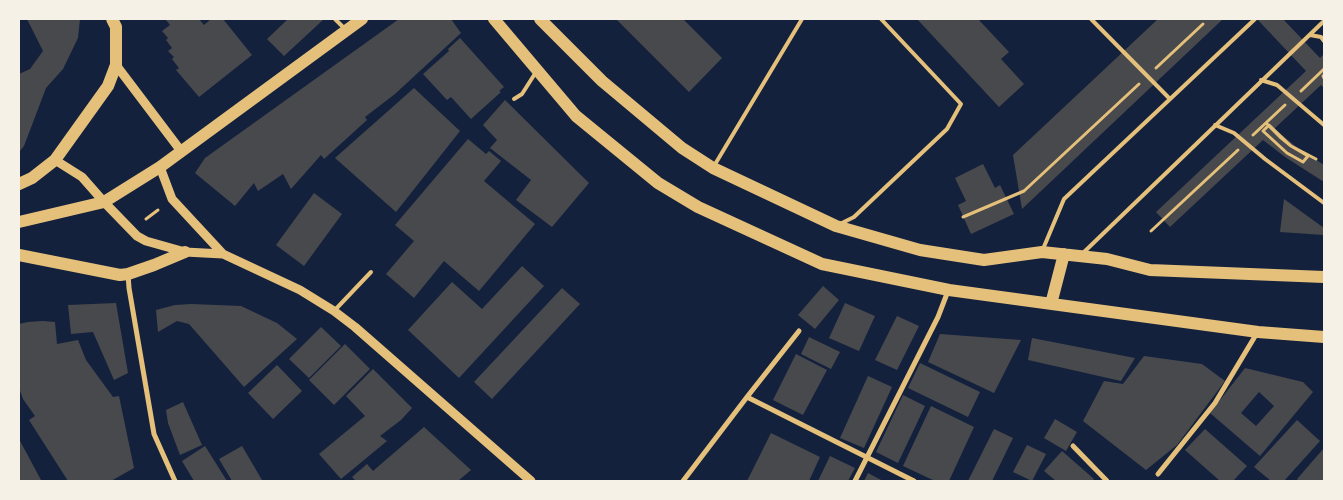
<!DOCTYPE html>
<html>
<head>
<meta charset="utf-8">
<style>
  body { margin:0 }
  #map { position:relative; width:1343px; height:500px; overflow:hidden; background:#14213d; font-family:"Golos Text",sans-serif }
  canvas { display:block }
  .frame { position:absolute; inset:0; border:20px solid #f6f1e7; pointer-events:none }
</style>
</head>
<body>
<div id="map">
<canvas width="1343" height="500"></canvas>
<div class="frame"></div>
</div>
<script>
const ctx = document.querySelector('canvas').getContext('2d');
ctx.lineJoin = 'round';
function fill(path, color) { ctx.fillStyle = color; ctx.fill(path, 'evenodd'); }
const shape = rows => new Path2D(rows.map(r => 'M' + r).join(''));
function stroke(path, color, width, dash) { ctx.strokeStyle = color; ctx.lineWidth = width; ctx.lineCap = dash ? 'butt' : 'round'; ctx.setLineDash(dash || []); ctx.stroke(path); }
const building = shape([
  [27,19,80,19,78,38,63,69,46,88,24,146,19,152,19,74,30,69,43,51],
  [167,19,199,19,204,25,211,19,223,19,252,55,199,97,176,70,179,68,172,59,174,57,168,51,172,48,166,40,168,38,162,31,170,25,166,20],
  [288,19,324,19,284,56,267,39],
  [399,19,451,19,461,33,395,94,365,117,367,120,324,159,321,155,291,189,283,174,258,191,254,183,235,206,195,173,205,158],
  [616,19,683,19,722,58,689,92],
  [917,19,978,19,1009,52,1001,59,1024,84,999,107],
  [1158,19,1223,19,1022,209,1013,155],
  [1257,19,1283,19,1320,58,1324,54,1324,88,1321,85,1274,129,1298,148,1324,165,1324,182,1285,157,1263,140,1170,227,1156,212,1306,71],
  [460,38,504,87,499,91,501,92,471,119,451,97,447,100,423,74,449,51,448,49],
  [414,88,460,131,396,212,335,158],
  [505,100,589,183,552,227,516,200,531,180,490,148,497,140,483,125],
  [468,139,486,154,489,151,501,161,484,181,535,224,479,291,444,261,414,298,386,274,414,241,395,225],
  [983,164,995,188,1000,185,1014,214,971,234,958,205,966,201,955,178],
  [314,193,342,214,304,266,276,245],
  [1284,199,1324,228,1324,235,1280,232],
  [522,266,544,286,459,378,408,330,452,282,482,309],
  [823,286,839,300,815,329,798,315],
  [562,288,580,304,492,399,474,382],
  [116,303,128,373,114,380,93,332,71,334,68,305],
  [845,303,875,316,859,351,829,338],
  [191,304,241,306,277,323,297,339,244,387,189,324,177,321,158,332,156,310,175,305],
  [897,316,919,326,897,370,875,360],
  [43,321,55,322,57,344,78,340,86,360,113,397,119,396,134,468,111,481,68,481,29,420,35,416,23,399,19,388,19,324,28,322],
  [321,327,341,346,309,378,289,359],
  [940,334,1021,340,994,393,928,362],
  [809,337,840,352,831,369,801,354],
  [1032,338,1135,358,1121,381,1028,360],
  [345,344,370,369,334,405,309,380],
  [796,354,827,370,803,415,773,400],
  [1144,356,1202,364,1225,381,1177,445,1146,470,1083,421,1104,381,1123,384],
  [920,363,980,392,968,417,908,388],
  [277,365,302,391,273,419,248,393],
  [1245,368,1303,382,1313,392,1260,456,1210,413],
  [1259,392,1274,406,1256,426,1241,413],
  [373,369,412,408,401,420,380,436,387,441,341,479,319,454,365,416,346,396],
  [868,376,892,387,864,448,840,438],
  [903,395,925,406,898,463,876,452],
  [183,402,202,445,180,455,168,423,166,410],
  [931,406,974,427,949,481,935,481,903,466],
  [1055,419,1077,432,1066,451,1044,438],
  [1297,420,1320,441,1284,481,1271,481,1254,467],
  [424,427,471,470,458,481,356,481,352,477,367,464,373,471],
  [994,429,1013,438,992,481,968,481],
  [1205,429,1247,466,1233,481,1220,481,1185,450],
  [771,433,820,457,809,481,747,481],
  [19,439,41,480,38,481,19,481],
  [1027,445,1046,454,1032,481,1013,472],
  [205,446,227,481,194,481,182,461],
  [242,446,262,480,260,481,232,481,219,459],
  [1324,448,1324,481,1299,481,1297,479],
  [1062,451,1094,479,1092,481,1056,481,1044,471],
  [830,456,855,468,848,481,818,481],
  [868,473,883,481,864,481]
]);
const path = shape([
  [1156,68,1203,24],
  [1324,75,1323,76,1324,78],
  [1301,91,1324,69],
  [1266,123,1280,137,1291,146,1308,156,1303,162,1287,153,1263,131,1269,125,1291,146,1316,159],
  [1253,135,1285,105],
  [963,217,1024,191,1139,84],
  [146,219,158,210],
  [1151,231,1238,150]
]);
const service = shape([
  [335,19,344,28],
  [1091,19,1170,99],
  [1310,35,1321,37,1324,41],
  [1261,80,1277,85,1324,125],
  [514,99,522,94,536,72],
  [1215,125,1234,133,1265,159,1324,203],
  [714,166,802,19],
  [840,224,854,217,947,129,961,104,881,19],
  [1043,249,1064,199,1255,19],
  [1083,253,1324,21],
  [334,311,371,272]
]);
const minor = shape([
  [128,274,129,288,154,434,175,481],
  [747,397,914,481],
  [1073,446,1107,481],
  [1158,474,1215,403,1257,333],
  [683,481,747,397,799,331],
  [855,481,938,317,948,291]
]);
const tertiary = shape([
  [116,65,181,151],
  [55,160,82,177,104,202,137,236,146,241,185,252,223,254,300,290,334,311,355,327,531,481],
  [160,167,172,199,223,254]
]);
const primary = shape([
  [494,19,576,116,658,183,698,207,822,264,949,290,1258,332,1324,337],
  [540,19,602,81,682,148,713,168,836,226,920,250,984,260,1042,252,1107,259,1150,270,1324,277],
  [19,184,32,178,55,160,108,86,116,65,116,27,112,19],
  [19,222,104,202,160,167,362,19],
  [19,255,120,275,128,274,154,265,185,252],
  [1051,304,1064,254]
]);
fill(building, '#48494c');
stroke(path, '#e5c07b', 3);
stroke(service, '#e5c07b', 4);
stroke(minor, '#e5c07b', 5);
stroke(tertiary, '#e5c07b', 9);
stroke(primary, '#e5c07b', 12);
</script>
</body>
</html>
